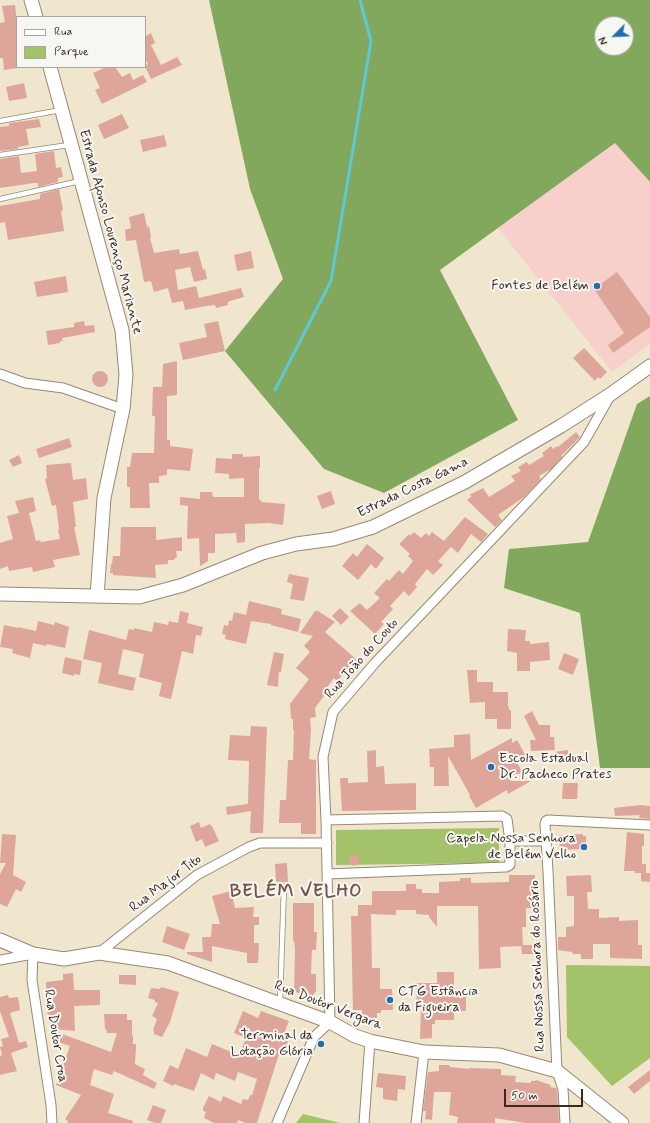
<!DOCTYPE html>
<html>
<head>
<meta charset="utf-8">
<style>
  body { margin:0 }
  #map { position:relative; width:650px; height:1123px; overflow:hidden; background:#f0e6ce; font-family:Mynerve,sans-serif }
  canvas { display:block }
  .legend { position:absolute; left:16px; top:16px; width:130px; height:52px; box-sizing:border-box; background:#f6f6f2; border:1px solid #aba49d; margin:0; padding:5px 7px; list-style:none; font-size:12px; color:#3b2a1e }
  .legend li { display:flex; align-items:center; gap:8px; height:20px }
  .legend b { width:20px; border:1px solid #aba49d }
  .north { position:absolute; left:594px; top:16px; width:40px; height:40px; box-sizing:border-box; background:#f6f6f2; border:1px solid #aba49d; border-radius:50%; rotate:246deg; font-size:11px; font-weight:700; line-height:16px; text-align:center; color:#3b2a1e }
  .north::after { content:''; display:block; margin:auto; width:14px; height:18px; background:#1f6fb2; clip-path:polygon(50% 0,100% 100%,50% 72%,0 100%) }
  .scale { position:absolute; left:504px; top:1089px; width:79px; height:18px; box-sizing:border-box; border:2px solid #3b2a1e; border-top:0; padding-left:5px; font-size:12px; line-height:14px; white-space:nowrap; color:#3b2a1e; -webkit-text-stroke:3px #f6f6f2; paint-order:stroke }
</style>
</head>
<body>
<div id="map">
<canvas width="650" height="1123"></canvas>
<ul class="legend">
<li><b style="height:5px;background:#fff"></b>Rua</li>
<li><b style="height:11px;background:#a3c26a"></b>Parque</li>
</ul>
<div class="north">N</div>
<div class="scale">50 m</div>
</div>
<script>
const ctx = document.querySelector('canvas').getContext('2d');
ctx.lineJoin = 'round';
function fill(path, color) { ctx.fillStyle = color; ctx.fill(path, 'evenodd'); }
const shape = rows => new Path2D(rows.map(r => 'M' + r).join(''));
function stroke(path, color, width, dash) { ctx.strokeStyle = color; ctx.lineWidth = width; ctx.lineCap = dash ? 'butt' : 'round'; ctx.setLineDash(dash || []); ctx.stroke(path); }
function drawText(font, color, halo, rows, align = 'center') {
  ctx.font = font + ' Mynerve,sans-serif'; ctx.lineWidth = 4; ctx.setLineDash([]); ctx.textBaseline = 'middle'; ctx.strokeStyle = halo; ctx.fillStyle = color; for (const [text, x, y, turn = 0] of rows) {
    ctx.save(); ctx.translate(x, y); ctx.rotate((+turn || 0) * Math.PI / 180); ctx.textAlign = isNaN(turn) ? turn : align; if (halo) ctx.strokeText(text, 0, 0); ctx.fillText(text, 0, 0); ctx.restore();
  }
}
const built = shape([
  [615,142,650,182,650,344,612,372,498,228]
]);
const green = shape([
  [499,828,499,863,336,865,336,830],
  [566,965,650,966,650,1058,612,1086,567,1037],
  [303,1114,340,1123,296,1123]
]);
const forest = shape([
  [209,0,650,0,650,182,615,143,440,270,518,420,384,493,324,469,225,351,283,279,250,189],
  [602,24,626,24,626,48,602,48],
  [650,396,650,768,600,768,580,613,504,588,509,549,588,542,637,404]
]);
const stream = shape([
  [275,390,331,281,371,41,360,0]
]);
const building = shape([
  [15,5,17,23,17,68,4,70,3,58,0,58,0,23,5,22,2,6],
  [151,33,155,43,151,45,161,65,177,57,182,65,151,79,145,66,148,64,145,58,145,34,146,36],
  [106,67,115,67,122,77,130,73,133,80,143,75,147,82,102,104,95,90,100,88,93,73],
  [24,83,27,98,9,101,6,87],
  [122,114,129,128,104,139,98,125],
  [39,119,41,127,26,129,29,145,18,147,18,149,0,151,0,127,9,126,9,123],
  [164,135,167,146,143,152,140,140],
  [54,151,56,168,61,167,63,177,58,178,58,182,38,187,38,183,34,183,0,188,0,159,19,156,21,173,37,171,35,154],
  [59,189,63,210,61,211,64,231,8,240,5,222,0,223,0,206,40,199,40,194],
  [144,213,147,227,149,226,151,237,150,238,154,253,179,249,180,254,198,251,203,270,205,269,207,279,194,282,190,267,175,270,178,290,196,286,199,298,241,288,244,297,230,301,228,302,228,305,216,308,215,305,206,306,185,310,183,301,172,303,168,288,154,292,151,281,144,282,136,240,126,241,125,230,131,228,129,217],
  [251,251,254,268,237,271,234,255],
  [617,272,650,317,650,327,613,353,608,345,624,333,594,289],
  [66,276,68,292,37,297,34,282],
  [84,321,85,326,94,325,95,332,62,338,63,341,60,341,60,343,48,345,46,331,74,327,74,323],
  [218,321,225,351,183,360,179,343,207,337,204,324],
  [584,348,607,372,600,379,598,377,595,381,573,358],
  [177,361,177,395,167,396,167,440,170,440,170,446,193,449,190,471,167,469,167,475,159,476,159,483,149,483,150,508,130,508,130,487,127,487,127,467,130,467,132,453,154,453,155,416,152,416,153,387,162,387,163,364],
  '92 379a8 8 0 1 1 16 0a8 8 0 1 1-16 0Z',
  [576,432,580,437,561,456,562,457,551,469,539,476,541,479,524,497,498,515,502,520,495,527,467,500,472,496,469,495,483,488,489,497,515,481,511,476,521,471,518,467,527,462,529,465,544,456,542,453,551,446,553,449,557,446,558,447],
  [69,438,72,447,39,458,36,449],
  [232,454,243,454,243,457,260,456,260,468,259,468,259,500,261,500,261,502,285,504,283,525,269,523,245,524,245,542,237,543,236,533,215,534,215,553,208,553,208,561,200,566,199,538,187,539,188,506,180,505,180,497,200,499,200,492,212,492,213,497,244,497,244,478,229,479,229,474,215,473,216,458,232,459],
  [19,455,22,463,13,467,9,460],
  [71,463,73,480,86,478,88,499,73,502,76,527,74,527,80,555,53,560,55,567,33,572,32,567,9,571,8,566,0,569,0,543,13,539,7,516,19,513,15,501,33,497,36,511,29,513,36,541,40,540,41,542,60,539,58,530,59,529,56,505,52,506,45,479,47,478,46,465],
  [331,491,335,504,322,509,317,496],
  [465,517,488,534,481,542,471,534,458,553,451,547,438,561,443,565,433,575,427,569,415,584,417,587,409,596,404,591,390,606,393,609,381,622,384,624,375,634,350,611,360,603,367,610,380,598,374,593,387,579,389,581,399,570,403,574,413,561,408,556,410,554,399,544,409,534,410,536,414,532,421,538,426,533,429,536,432,532,444,541],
  [121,527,156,527,156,540,182,537,182,551,176,551,177,557,173,560,168,560,168,564,155,565,156,578,113,575,113,573,110,573,111,564,112,564,113,556,120,556],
  [367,544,384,558,376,569,371,564,358,580,342,566,353,553,357,557],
  [289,574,309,578,304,601,290,599,293,584,287,582],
  [249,601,282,609,281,614,301,619,298,632,271,625,271,624,251,621,246,644,225,639,226,635,222,634,224,625,228,626,229,620,232,621,234,612,246,615],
  [340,608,349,617,341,625,332,616],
  [180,611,189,613,187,623,203,627,201,636,196,635,193,654,182,651,171,699,159,696,162,683,139,677,144,654,123,649,118,674,136,678,133,691,98,683,102,663,83,659,89,630,126,640,129,629,134,630,134,628,152,632,154,622,168,625,169,621,178,623],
  [315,611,318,611,335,622,325,632,357,660,337,681,334,678,322,694,324,696,315,708,316,717,310,718,311,729,309,759,316,760,316,834,301,834,301,823,279,823,280,800,286,800,288,760,293,760,294,730,293,730,293,719,291,719,290,704,309,679,296,668,310,652,304,646,313,636,300,633],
  [38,621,54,625,55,622,69,627,65,648,47,644,46,646,33,643,30,658,12,653,13,649,0,647,4,625,18,628,18,627,36,631],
  [508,629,526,630,525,641,530,641,530,644,549,642,550,660,530,662,530,671,517,671,517,653,507,651],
  [274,652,284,654,281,672,279,672,278,687,267,685],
  [564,653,579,659,573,675,558,669],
  [65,657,82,661,80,675,74,674,74,676,62,673],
  [467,670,477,670,477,682,493,682,493,692,508,692,508,707,509,707,509,710,511,710,511,729,497,729,497,719,485,719,485,702,470,703],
  [532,711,539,725,550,725,550,737,554,737,555,750,531,751,530,740,536,740,524,716],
  [251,726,267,727,263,833,250,833,251,811,227,815,226,807,248,804,249,761,228,760,230,735,250,736],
  [470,734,471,760,512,738,512,743,517,740,526,756,516,761,523,773,511,775,511,781,531,781,508,794,507,790,476,808,469,796,470,795,448,756,449,786,434,786,434,767,430,767,429,749,454,747,454,735],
  [376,750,376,767,384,766,385,784,416,783,416,810,342,811,340,778,348,778,348,783,368,782,367,751],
  [568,750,569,763,557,764,555,752],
  [563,783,578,783,577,799,562,799],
  [640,805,650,806,650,819,639,818,640,815,615,816,614,808],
  [199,822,201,828,210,824,211,826,212,826,219,841,205,847,202,839,196,842,190,826],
  [627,832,644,834,644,846,642,846,642,864,646,864,646,873,644,873,650,873,650,882,641,881,641,873,635,873,635,871,624,871],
  [2,834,16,835,13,875,26,882,21,892,16,889,7,907,0,904,0,874,6,863,0,863],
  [583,834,583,836,586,836,586,845,583,845,583,849,560,850,559,835],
  '348.5 860a5.5 5.5 0 1 1 11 0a5.5 5.5 0 1 1-11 0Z',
  [287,863,288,882,276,882,275,864],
  [509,875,535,875,536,908,526,908,526,927,522,927,523,945,536,945,536,954,522,954,521,946,500,947,501,968,479,969,478,906,437,906,437,927,429,917,429,915,416,914,416,910,396,910,396,915,371,914,372,968,380,968,380,989,392,989,393,1010,381,1010,381,1013,377,1013,377,1018,362,1018,362,1010,353,1010,351,916,358,916,358,905,372,905,372,891,406,891,406,884,416,884,416,889,422,889,422,893,439,893,439,882,460,881,460,878,471,878,471,883,509,882],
  [591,875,592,892,587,892,588,909,599,909,599,918,619,917,619,921,638,920,638,945,642,945,642,959,610,958,610,944,593,944,593,959,581,959,581,954,573,954,572,952,558,950,558,937,566,937,566,927,574,926,574,896,567,896,566,876],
  [231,891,235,908,254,907,253,917,259,917,259,925,254,925,254,943,259,943,258,963,247,963,247,953,212,946,212,962,187,954,187,952,203,952,202,937,211,937,212,924,220,924,212,896],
  [293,903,314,903,314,932,317,932,316,950,312,950,311,974,316,974,316,991,311,998,304,993,298,993,294,991,295,949,294,941,293,941],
  [167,926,190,934,184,950,162,942],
  [437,972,454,972,454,997,466,997,466,1011,454,1011,454,1020,435,1020,435,1024,432,1024,432,1038,420,1039,421,1008,417,1008,416,983,437,983],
  [73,973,74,990,100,990,100,1005,74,1006,75,1031,53,1029,54,1025,50,1024,49,1015,47,1013,46,982,63,980,63,974],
  [119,975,136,975,136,985,119,984],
  [161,987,179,992,170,1022,162,1037,154,1034,154,1031,153,1030,157,1019,152,1016,158,1003,155,1002,155,1000,148,998,151,988,160,989],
  [8,995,9,998,18,997,20,1010,10,1013,19,1043,26,1041,28,1047,11,1053,17,1071,0,1075,0,1056,2,1055,0,1047,3,1046,1,1039,9,1037,0,1011,0,997],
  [243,1011,258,1018,261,1011,289,1021,285,1031,291,1034,285,1049,281,1048,257,1123,246,1123,238,1120,237,1123,214,1123,204,1118,206,1112,203,1111,203,1108,209,1096,221,1102,223,1096,241,1104,243,1099,248,1100,250,1095,252,1095,257,1079,238,1072,235,1081,216,1073,214,1080,201,1073,194,1091,174,1084,173,1086,163,1081,170,1065,178,1069,186,1048,207,1057,212,1044,239,1055,246,1038,234,1033],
  [104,1014,127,1014,127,1020,132,1020,132,1035,133,1036,133,1044,136,1044,136,1048,135,1064,145,1069,143,1075,157,1083,154,1089,114,1071,112,1075,94,1069,90,1085,114,1094,108,1113,133,1121,133,1123,67,1123,68,1121,65,1119,81,1095,56,1085,70,1046,52,1040,54,1031,111,1052,117,1033,107,1033,106,1029,105,1029],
  [439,1065,449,1065,450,1067,469,1069,469,1068,501,1069,501,1075,516,1076,515,1082,531,1083,531,1081,535,1081,536,1080,551,1085,550,1087,556,1088,557,1090,559,1123,525,1123,495,1118,495,1123,457,1123,458,1117,449,1115,451,1092,434,1092,432,1120,425,1119,426,1111,423,1111,428,1072,439,1071],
  [650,1070,650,1081,634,1094,628,1087],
  [378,1073,406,1076,405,1090,398,1089,397,1101,383,1099,383,1088,376,1087],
  [153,1105,166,1110,161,1123,155,1123,147,1120]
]);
const service = shape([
  [0,121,61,110],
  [0,155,69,145],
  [0,199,80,181],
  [280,1002,284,886]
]);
const minor = shape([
  [0,374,25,383,63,388,123,409],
  [326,820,502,816,507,819,510,841,546,841],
  [327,874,506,867,510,865,510,841],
  [99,953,197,875,249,847,260,843,327,843],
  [0,960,33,954,32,980,51,1105,52,1123],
  [277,1123,314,1037,330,1022,326,820,323,757,333,712,375,663,584,442,610,396],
  [364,1123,370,1041],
  [416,1123,424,1052],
  [565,1123,563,1089,557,1071,548,871,545,824,546,821,548,820,650,825]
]);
const secondary = shape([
  [31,0,36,17],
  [50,67,122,330,126,375,123,409,104,498,97,596],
  [0,594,139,597,183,585,262,553,296,544,333,539,373,527,465,482,561,426,611,394,650,366],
  [0,940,33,954,64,959,99,953,168,963,330,1022,355,1036,370,1041,424,1052,499,1055,557,1071,622,1123]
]);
const markers = [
  [597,286,4,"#1f6fb2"],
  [491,767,4,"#1f6fb2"],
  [584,847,4,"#1f6fb2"],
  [390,1000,4,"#1f6fb2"],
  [321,1044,4,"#1f6fb2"]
];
const streetNames = [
  ["Estrada Afonso Lourenço Mariante",110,232,75],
  ["Estrada Costa Gama",413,488,-26],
  ["Rua João do Couto",362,659,-48],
  ["Rua Major Tito",166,884,-37],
  ["Rua Nossa Senhora do Rosário",538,966,-92],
  ["Rua Doutor Vergara",328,1006,21],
  ["Rua Doutor Croa",55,1036,81]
];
const poiNames = [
  ["Fontes de Belém",589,286],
  ["Escola Estadual",499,759,"left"],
  ["Dr. Pacheco Prates",499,775,"left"],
  ["Capela Nossa Senhora",576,839],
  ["de Belém Velho",576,855],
  ["CTG Estância",398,992,"left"],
  ["da Figueira",398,1008,"left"],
  ["Terminal da",313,1036],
  ["Lotação Glória",313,1052]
];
const districtNames = [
  ["BELÉM VELHO",296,892]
];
fill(built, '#f7d0cc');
fill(green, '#a3c26a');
fill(forest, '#82a85e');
stroke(stream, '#5cc9d3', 3);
fill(building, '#dea69a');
stroke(service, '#968876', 6);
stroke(minor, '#968876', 11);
stroke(secondary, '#968876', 15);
stroke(service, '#fff', 4.5);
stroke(minor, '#fff', 9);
stroke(secondary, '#fff', 13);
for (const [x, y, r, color] of markers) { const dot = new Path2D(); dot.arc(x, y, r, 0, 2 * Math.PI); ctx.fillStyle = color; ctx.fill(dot); stroke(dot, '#f6f6f2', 1.5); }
drawText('14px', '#3b2a1e', '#f6f6f2', streetNames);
drawText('14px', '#3b2a1e', '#f6f6f2', poiNames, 'right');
ctx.letterSpacing = '1px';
drawText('bold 18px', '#745549', '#f6f6f2', districtNames);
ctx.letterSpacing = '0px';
</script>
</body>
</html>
